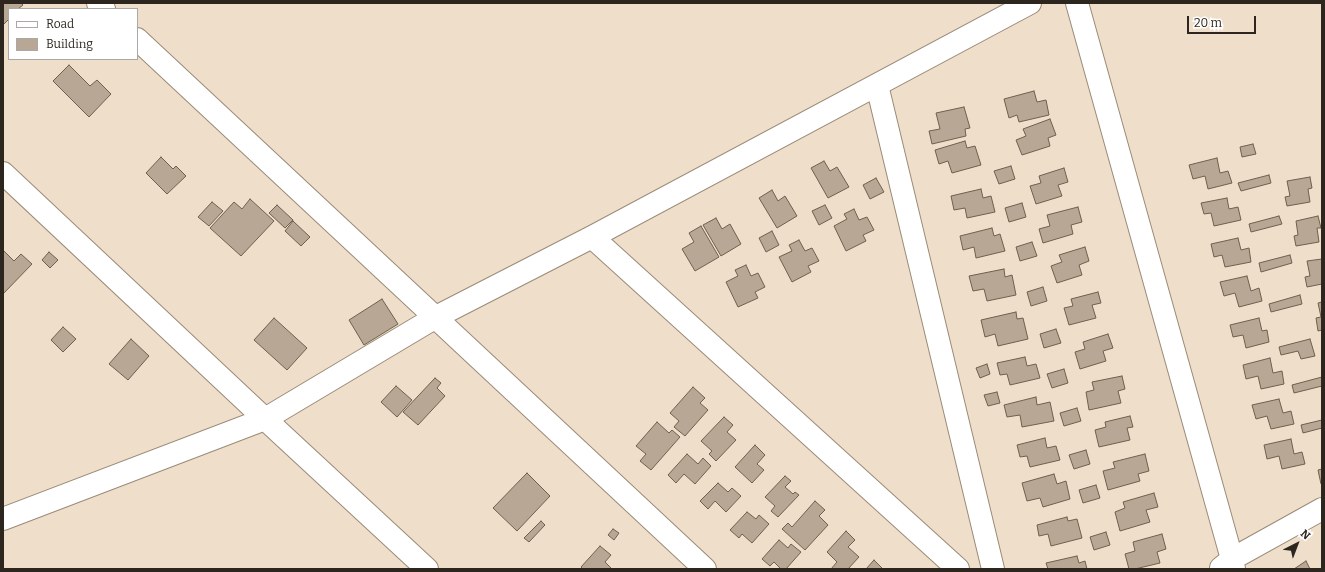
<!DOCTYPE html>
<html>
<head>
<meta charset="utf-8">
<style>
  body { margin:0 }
  #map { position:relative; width:1325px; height:572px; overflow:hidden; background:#efdeca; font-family:Bitter,serif }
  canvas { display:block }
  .frame { position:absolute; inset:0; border:4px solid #2c261f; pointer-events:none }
  .legend { position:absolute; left:8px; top:8px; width:130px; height:52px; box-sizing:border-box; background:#fff; border:1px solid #aba8a5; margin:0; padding:5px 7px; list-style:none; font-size:12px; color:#2c261f }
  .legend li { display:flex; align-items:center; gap:8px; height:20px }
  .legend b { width:20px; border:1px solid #aba8a5 }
  .north { position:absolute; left:1277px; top:524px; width:40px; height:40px; -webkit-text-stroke:3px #fff; paint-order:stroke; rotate:42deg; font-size:11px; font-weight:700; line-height:16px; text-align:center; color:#2c261f }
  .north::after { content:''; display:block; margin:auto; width:14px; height:18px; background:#2c261f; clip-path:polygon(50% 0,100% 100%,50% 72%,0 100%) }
  .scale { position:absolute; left:1187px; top:16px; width:69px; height:18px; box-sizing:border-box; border:2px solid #2c261f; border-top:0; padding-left:5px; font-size:12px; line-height:14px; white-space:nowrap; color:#2c261f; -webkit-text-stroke:3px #fff; paint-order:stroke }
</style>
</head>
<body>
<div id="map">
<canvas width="1325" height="572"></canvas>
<div class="frame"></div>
<ul class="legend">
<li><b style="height:5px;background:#fff"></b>Road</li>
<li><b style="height:11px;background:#b7a794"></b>Building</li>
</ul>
<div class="north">N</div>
<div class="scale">20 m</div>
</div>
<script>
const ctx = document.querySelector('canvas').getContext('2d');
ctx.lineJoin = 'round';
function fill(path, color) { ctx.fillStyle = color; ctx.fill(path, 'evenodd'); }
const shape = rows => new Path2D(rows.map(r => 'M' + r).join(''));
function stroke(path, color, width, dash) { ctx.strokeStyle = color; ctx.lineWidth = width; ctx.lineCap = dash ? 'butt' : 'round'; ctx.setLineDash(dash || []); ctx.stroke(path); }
const building = shape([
  [3,3,21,3,23,5,18,9,9,9,9,19,3,25,3,3],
  [69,65,90,86,97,80,111,94,89,117,53,81,69,65],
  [1034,91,1037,102,1046,100,1049,115,1019,122,1017,115,1009,118,1004,99,1034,91],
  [964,107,970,128,965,129,966,136,932,144,929,131,940,129,936,113,964,107],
  [1050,119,1056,135,1048,138,1050,146,1022,155,1016,140,1026,136,1023,129,1050,119],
  [965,141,967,148,975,146,981,165,952,173,948,161,939,164,935,150,965,141],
  [1253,144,1256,154,1242,157,1240,147,1253,144],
  [161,157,173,169,176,166,186,176,167,194,146,173,161,157],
  [1217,158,1220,173,1228,171,1232,183,1208,189,1205,176,1193,179,1189,165,1217,158],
  [824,161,830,171,837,167,849,187,828,198,811,168,824,161],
  [1011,166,1015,179,999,184,994,171,1011,166],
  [1064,168,1068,182,1058,185,1062,196,1036,204,1030,186,1041,183,1039,176,1064,168],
  [1269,175,1271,183,1241,191,1238,183,1269,175],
  [1310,177,1312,188,1308,189,1310,202,1287,206,1285,197,1290,196,1287,181,1310,177],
  [876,178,884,192,870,199,863,185,876,178],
  [981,189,983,198,991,196,995,212,967,218,965,208,954,210,951,196,981,189],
  [772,190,778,201,785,196,797,216,777,228,759,198,772,190],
  [1227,198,1229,209,1238,207,1241,220,1214,226,1211,213,1204,214,1201,203,1227,198],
  [250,199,274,221,241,256,210,228,234,202,242,209,250,199],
  [212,202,223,211,209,226,198,217,212,202],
  [1022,203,1026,217,1009,222,1005,208,1022,203],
  [277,205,293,220,285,228,269,213,277,205],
  [825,205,832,218,819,225,812,211,825,205],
  [1078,207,1082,222,1071,225,1073,234,1043,243,1039,229,1050,226,1047,215,1078,207],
  [854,209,859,220,867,217,874,230,863,235,866,241,846,251,834,226,847,219,844,214,854,209],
  [1279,216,1282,224,1251,232,1249,224,1279,216],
  [1318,216,1321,228,1317,228,1319,242,1296,246,1294,236,1298,235,1296,221,1318,216],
  [716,218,722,229,730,224,741,244,721,256,703,225,716,218],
  [293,221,310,237,301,246,285,231,293,221],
  [701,226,719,257,695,271,682,249,694,242,689,233,701,226],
  [992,228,994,236,1000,234,1005,251,976,258,974,247,963,250,960,236,992,228],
  [772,231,779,245,766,252,759,238,772,231],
  [1238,238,1241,250,1249,248,1251,262,1225,267,1222,255,1214,257,1211,244,1238,238],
  [799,240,805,251,812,248,819,261,808,266,811,272,792,282,779,257,792,251,789,245,799,240],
  [1032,242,1037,256,1020,261,1016,247,1032,242],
  [1085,247,1089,261,1079,265,1082,275,1057,283,1051,266,1062,262,1059,255,1085,247],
  [3,250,14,261,21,254,32,264,3,294,3,250],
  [49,252,58,260,50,268,42,260,49,252],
  [1290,255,1292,263,1261,272,1259,263,1290,255],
  [1322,259,1322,284,1307,287,1305,277,1310,276,1307,261,1322,259],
  [746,265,751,276,758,273,765,287,755,292,758,298,738,307,726,282,738,276,735,270,746,265],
  [1004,269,1005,277,1012,275,1016,295,987,301,984,289,973,291,969,276,1004,269],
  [1247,276,1251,291,1259,288,1262,301,1239,307,1235,293,1224,296,1220,282,1247,276],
  [1043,287,1047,301,1031,306,1027,292,1043,287],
  [1098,292,1101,303,1092,305,1096,318,1069,325,1064,308,1073,306,1071,299,1098,292],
  [1300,295,1302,304,1271,312,1269,304,1300,295],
  [382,299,398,324,364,345,349,320,382,299],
  [1322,302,1322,330,1318,331,1316,318,1321,317,1318,303,1322,302],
  [1016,312,1017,319,1023,318,1028,339,998,346,995,334,985,337,981,320,1016,312],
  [274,318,307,348,287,370,254,340,274,318],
  [1259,318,1262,331,1267,330,1269,342,1246,348,1243,335,1233,337,1230,325,1259,318],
  [63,327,76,339,63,352,51,340,63,327],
  [1056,329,1061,343,1044,348,1040,334,1056,329],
  [1108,334,1113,348,1103,351,1106,361,1080,369,1075,352,1085,349,1083,342,1108,334],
  [131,339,149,356,128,380,109,364,131,339],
  [1310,339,1315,356,1301,359,1298,351,1281,355,1279,347,1310,339],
  [1025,357,1027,366,1036,364,1040,378,1010,385,1007,374,1000,375,997,363,1025,357],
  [1270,358,1273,373,1282,371,1284,384,1261,389,1258,376,1246,379,1243,365,1270,358],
  [987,364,990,374,980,378,976,368,987,364],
  [1064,369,1068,383,1052,388,1047,374,1064,369],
  [1122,376,1125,389,1118,391,1121,403,1089,410,1086,392,1094,390,1092,382,1122,376],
  [1322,377,1322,386,1294,393,1292,385,1322,377],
  [435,378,441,383,437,388,445,396,418,425,403,412,435,378],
  [396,386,412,400,397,417,381,402,396,386],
  [693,387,705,398,700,403,708,410,685,436,674,427,679,421,670,413,693,387],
  [997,392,1000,403,988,406,984,395,997,392],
  [1036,397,1037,405,1050,402,1054,421,1022,427,1020,415,1007,417,1004,405,1036,397],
  [1279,399,1283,413,1291,411,1294,424,1271,429,1267,416,1256,419,1252,405,1279,399],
  [1077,408,1081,421,1064,426,1060,413,1077,408],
  [1130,416,1133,427,1127,428,1130,440,1099,447,1095,430,1106,427,1105,422,1130,416],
  [724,417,733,425,727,432,736,440,716,461,709,454,712,451,701,441,724,417],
  [1322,420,1322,428,1303,433,1301,425,1322,420],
  [657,422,669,433,672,430,680,437,651,470,640,461,646,454,636,446,657,422],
  [1045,438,1047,448,1056,446,1060,460,1030,467,1027,456,1020,457,1017,445,1045,438],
  [1291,439,1294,454,1302,452,1305,464,1282,469,1279,456,1267,459,1264,445,1291,439],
  [755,445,765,455,757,464,764,470,752,483,735,467,755,445],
  [1086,450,1090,464,1074,469,1069,455,1086,450],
  [687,454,698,464,703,458,711,466,695,484,684,474,676,483,668,475,687,454],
  [1145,454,1149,471,1138,474,1140,481,1108,490,1103,471,1115,468,1113,462,1145,454],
  [1322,469,1322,484,1321,484,1318,470,1322,469],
  [527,473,550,496,517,531,493,508,527,473],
  [1054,474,1057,484,1066,481,1070,499,1043,507,1040,498,1027,501,1022,483,1054,474],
  [785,476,791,481,785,487,793,494,795,492,799,495,778,517,771,511,775,506,765,497,785,476],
  [718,483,728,492,732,488,741,496,726,512,715,501,708,509,700,501,718,483],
  [1096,485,1100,498,1083,503,1079,490,1096,485],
  [1154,493,1158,507,1146,510,1150,522,1120,531,1115,512,1125,508,1123,502,1154,493],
  [815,501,825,510,819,516,828,525,805,550,782,529,788,523,792,527,815,501],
  [747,512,756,519,759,515,769,524,752,543,742,534,739,538,730,530,747,512],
  [1067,517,1068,521,1077,519,1082,538,1051,546,1048,534,1039,536,1037,525,1067,517],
  [541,521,545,525,529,542,524,538,541,521],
  [613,529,619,533,614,540,608,535,613,529],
  [846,531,855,540,848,547,859,557,848,569,831,569,837,562,827,552,846,531],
  [1106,532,1110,545,1094,550,1090,537,1106,532],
  [1162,534,1166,549,1157,552,1160,563,1135,569,1129,569,1125,554,1135,551,1133,542,1162,534],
  [779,540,788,548,791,544,801,552,786,569,781,569,774,562,770,566,762,559,779,540],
  [600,546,611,555,605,562,612,569,583,569,581,567,600,546],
  [1077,556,1079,563,1085,561,1087,569,1048,569,1046,563,1077,556],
  [874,560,882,568,881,569,866,569,874,560],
  [1306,561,1310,569,1294,569,1306,561]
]);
const minor = shape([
  [98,3,104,9],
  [1077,3,1232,559,1234,569],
  [137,39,705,569],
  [877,85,993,569],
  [3,173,265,419,427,569],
  [592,237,958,569],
  [3,519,265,419,436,317,592,237,1030,3],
  [1221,568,1232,559,1322,509]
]);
fill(building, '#b7a794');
stroke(building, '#6e604e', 1);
stroke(minor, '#9a8b78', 24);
stroke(minor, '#fff', 22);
</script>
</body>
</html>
